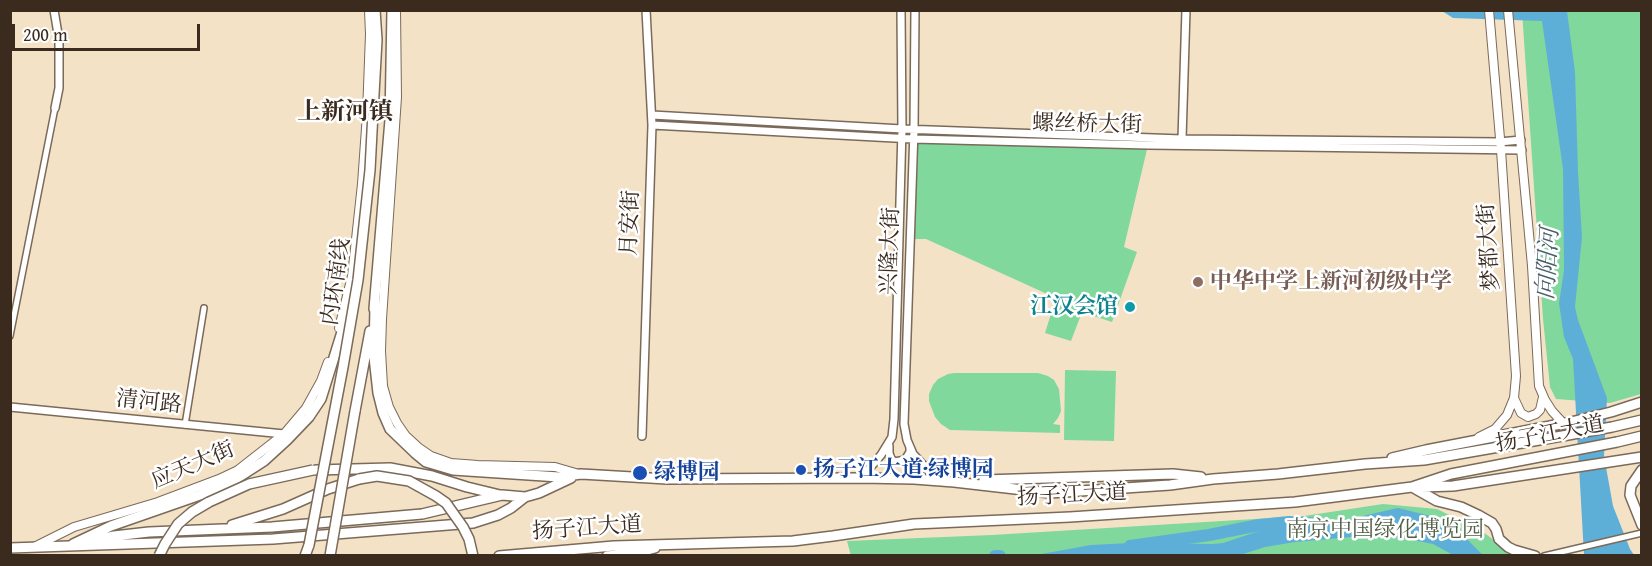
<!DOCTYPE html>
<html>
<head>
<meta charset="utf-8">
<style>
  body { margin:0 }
  #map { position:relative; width:1652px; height:566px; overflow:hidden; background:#f3e2c6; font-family:"Gentium Book Plus",serif }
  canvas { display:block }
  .frame { position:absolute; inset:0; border:12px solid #3b2a1e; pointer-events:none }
  .scale { position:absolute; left:12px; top:24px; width:188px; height:27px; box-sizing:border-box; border:3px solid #3b2a1e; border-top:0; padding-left:8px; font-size:18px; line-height:21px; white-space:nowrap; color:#3b2a1e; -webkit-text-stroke:4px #fff; paint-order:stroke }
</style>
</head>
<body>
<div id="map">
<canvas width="1652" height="566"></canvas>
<div class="frame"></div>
<div class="scale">200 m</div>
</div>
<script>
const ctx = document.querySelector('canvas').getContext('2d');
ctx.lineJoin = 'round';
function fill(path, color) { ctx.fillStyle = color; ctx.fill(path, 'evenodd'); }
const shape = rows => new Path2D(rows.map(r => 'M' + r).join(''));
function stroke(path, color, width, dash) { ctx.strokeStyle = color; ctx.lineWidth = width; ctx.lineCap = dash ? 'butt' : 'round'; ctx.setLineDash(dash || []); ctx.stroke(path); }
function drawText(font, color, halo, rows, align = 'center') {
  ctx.font = font + ' "Gentium Book Plus","Noto Serif SC",serif'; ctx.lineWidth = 5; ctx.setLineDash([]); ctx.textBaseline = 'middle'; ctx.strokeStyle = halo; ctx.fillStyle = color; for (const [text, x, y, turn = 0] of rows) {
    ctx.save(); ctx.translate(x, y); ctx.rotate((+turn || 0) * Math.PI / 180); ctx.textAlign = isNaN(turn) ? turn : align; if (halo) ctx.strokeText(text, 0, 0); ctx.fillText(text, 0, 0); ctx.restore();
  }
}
const green = shape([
  [1522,11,1641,11,1641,394,1610,403,1556,399,1550,387,1543,319],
  [913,139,1148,145,1124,247,1137,252,1112,322,1082,312,1071,341,1045,333,1056,298,926,239,909,239],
  [1065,370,1116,371,1114,441,1064,440],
  [954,373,1038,373,1048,376,1054,380,1059,389,1061,411,1058,418,1053,424,1060,425,1060,433,950,430,941,424,935,417,929,401,929,394,933,385,938,379,948,374],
  [1383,504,1437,509,1482,531,1513,555,851,556,847,541,992,535,1304,516]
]);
const water = shape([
  [1442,11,1567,11,1575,72,1578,172,1582,237,1575,307,1578,320,1607,398,1604,456,1613,506,1630,549,1634,555,1584,555,1573,359,1564,337,1559,303,1564,270,1563,169,1542,21,1453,18],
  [1376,517,1408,520,1445,528,1466,540,1483,555,1453,555,1433,544,1403,538,1373,535,1295,542,1265,547,1240,555,1036,555,1091,545,1130,543,1213,544,1223,543,1262,530,1294,524]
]);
const river = shape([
  [1367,521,1398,514,1446,526,1475,556],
  [1130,546,1209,535,1259,525,1289,522,1321,524],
  [995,556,1000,556]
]);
const street = shape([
  [10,336,55,108],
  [185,425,204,308],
  [1544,556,1642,533]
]);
const secondary = shape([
  [54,10,59,40,59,88,55,108],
  [915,10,914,130,904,424,907,440,913,454,938,481],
  [652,115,902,129,1182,139,1499,142,1521,140],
  [652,125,913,139,1148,145,1522,150],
  [1182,139,1186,10],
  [10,407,284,434],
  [642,436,652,125,646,10],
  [889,446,889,453,891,459,895,462,905,460,910,452,910,448],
  [861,478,881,455,892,437,894,419,902,129,901,10]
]);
const primary = shape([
  [396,10,397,97,382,319,381,351,383,386,389,407,397,423,406,436,418,447,431,456,451,463,478,465,555,467,579,474],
  [1508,10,1532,266,1539,386,1545,400,1552,411,1563,423],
  [339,328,352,276,362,184,367,114,370,34,369,10],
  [1514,398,1521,413,1528,417,1536,414,1540,410,1543,397],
  [1479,437,1495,429,1507,415,1514,398,1516,376,1501,150,1489,10],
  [36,546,74,527,158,502,219,479,238,470,284,434,306,408,321,381,328,362]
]);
const highway = shape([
  [373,112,377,40,375,10],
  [375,305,374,357,378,393,383,413,390,429,415,453,426,462,453,470,559,477,581,474,667,479,861,478,914,479,954,482,1050,493,1170,485,1213,479,1278,474,1365,464,1424,460,1568,435,1612,427,1642,420],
  [374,309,390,120,392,10],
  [355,411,370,331],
  [1392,458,1426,450,1571,422,1611,412,1642,402],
  [316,470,390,468,432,476,467,487,500,495],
  [1642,470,1631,486,1630,495,1642,525],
  [984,480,1173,474,1201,477],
  [1421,487,1453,486,1642,457],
  [1414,488,1437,501,1461,507,1478,515,1492,523,1496,529,1499,539,1508,547,1514,550,1535,556],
  [232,525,283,509,328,489,359,479],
  [91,541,114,536,149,532,272,527,422,514,502,495,525,497,539,493,571,478],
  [73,544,111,526,200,495,233,481,264,461,287,440,309,417,321,399,351,303],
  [10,548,273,539,473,523,498,515,511,508,525,497],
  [305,556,309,545],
  [499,556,614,546,793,541,833,536,914,524,1070,517,1295,502,1412,487,1451,474,1617,442,1642,436],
  [607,556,636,553,655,548]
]);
const highwayBridge = shape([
  [359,479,377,476,409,481,436,496,446,503,463,527,469,539,473,556],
  [309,545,343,367,358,280,370,170,373,112],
  [159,556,165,544,178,524,192,512,209,502,249,484,313,470],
  [330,556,355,411]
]);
const markers = [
  [1198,282,6,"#8d6e63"],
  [1130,307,6,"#0f9aa8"],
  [801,470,6,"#1a4fb4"],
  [640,473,8,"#1a4fb4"]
];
const streetNames = [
  ["螺丝桥大街",1087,125,1],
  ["月安街",631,223,-88],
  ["梦都大街",1490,247,-94],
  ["兴隆大街",891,251,-88],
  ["内环南线",337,282,-82],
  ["清河路",149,403,6],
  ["扬子江大道",1550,435,-11],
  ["应天大街",193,466,-23],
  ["扬子江大道",1072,496,-3],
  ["扬子江大道",587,529,-4]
];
const educationNames = [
  ["中华中学上新河初级中学",1210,282]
];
const cultureNames = [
  ["江汉会馆",1118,307]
];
const transitNames = [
  ["扬子江大道·绿博园",813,470],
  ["绿博园",654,473]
];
const parkNames = [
  ["南京中国绿化博览园",1385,530]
];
const neighbourhoodNames = [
  ["上新河镇",345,113]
];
const waterNames = [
  ["向阳河",1549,264,-86]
];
fill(green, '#80d89d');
fill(water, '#5eafd8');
stroke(river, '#5eafd8', 12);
stroke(street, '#7b6a59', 8);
stroke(secondary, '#7b6a59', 10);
stroke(primary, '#7b6a59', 10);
stroke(highway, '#7b6a59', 12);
stroke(street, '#fff', 5);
stroke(secondary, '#fff', 7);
stroke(primary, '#fff', 8);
stroke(highway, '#fff', 9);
stroke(highwayBridge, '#7b6a59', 12, []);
stroke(highwayBridge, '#fff', 9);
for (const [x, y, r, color] of markers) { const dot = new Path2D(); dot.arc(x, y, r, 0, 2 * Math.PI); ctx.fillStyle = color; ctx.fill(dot); stroke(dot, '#fff', 2); }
drawText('22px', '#3b2a1e', '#fff', streetNames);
drawText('bold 22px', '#785e54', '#fff', educationNames, 'left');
drawText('bold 22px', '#0d838f', '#fff', cultureNames, 'right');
drawText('bold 22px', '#164399', '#fff', transitNames, 'left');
drawText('22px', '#505e44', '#fff', parkNames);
drawText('bold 24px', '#3b2a1e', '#fff', neighbourhoodNames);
drawText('italic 24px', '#495f68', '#fff', waterNames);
</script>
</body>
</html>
